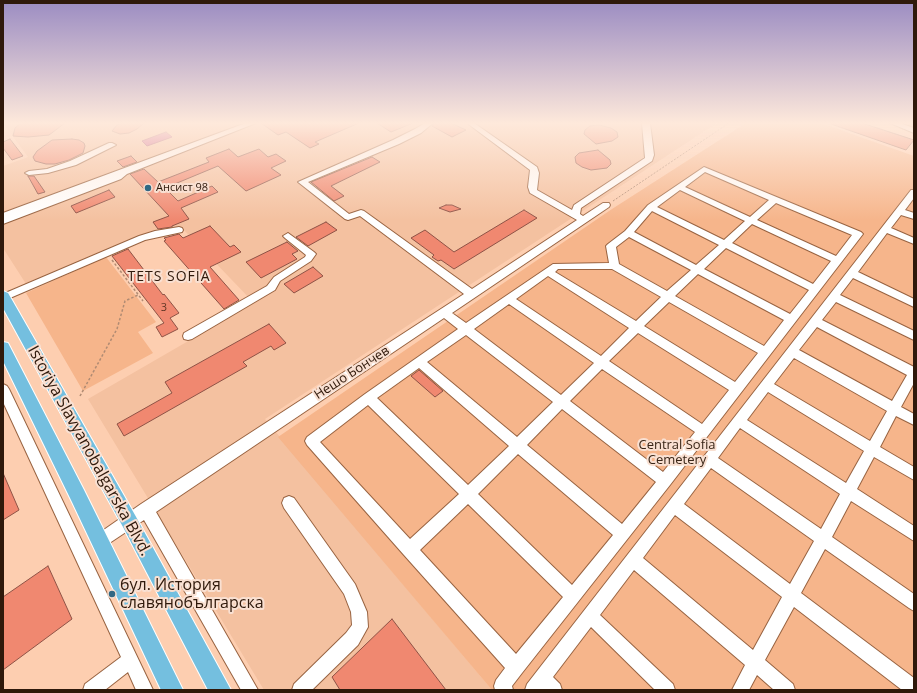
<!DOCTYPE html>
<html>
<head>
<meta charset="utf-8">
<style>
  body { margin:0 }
  #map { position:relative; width:917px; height:693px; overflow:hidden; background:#fdceb0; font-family:"Open Sans",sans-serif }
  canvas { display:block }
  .frame { position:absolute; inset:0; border:4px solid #2f190b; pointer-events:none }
</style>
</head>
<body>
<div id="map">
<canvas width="917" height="693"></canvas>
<div class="frame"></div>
</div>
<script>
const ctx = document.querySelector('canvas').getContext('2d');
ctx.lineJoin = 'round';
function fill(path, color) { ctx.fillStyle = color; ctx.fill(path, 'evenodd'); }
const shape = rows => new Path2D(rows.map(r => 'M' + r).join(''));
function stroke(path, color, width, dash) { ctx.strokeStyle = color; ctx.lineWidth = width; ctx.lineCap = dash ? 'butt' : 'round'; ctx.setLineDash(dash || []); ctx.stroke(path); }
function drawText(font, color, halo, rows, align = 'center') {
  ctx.font = font + ' "Open Sans",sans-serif'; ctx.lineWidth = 4; ctx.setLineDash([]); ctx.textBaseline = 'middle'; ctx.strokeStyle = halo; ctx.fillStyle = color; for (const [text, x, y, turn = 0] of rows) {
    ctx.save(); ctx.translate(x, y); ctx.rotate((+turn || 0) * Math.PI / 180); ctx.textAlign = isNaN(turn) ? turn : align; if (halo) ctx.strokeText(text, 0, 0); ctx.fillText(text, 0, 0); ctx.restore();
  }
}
const built = shape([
  [3,123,717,123,265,419,492,690,264,690,88,399,254,303,182,228,150,234,28,287,3,248,3,166,28,157]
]);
const green = shape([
  [746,123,821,123,914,156,914,690,492,690,278,437,612,209],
  [106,257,156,322,138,332,153,353,83,391,26,293]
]);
const water = shape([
  [166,132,172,137,147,146,142,141,166,132]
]);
const building = shape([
  [21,123,65,123,49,135,28,137,13,136,15,128,21,123],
  [123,123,144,123,137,129,129,133,120,134,112,131,117,125,123,123],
  [261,123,359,123,315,142,319,144,310,148,286,132,278,135,261,123],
  [377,123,413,123,391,132,377,123],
  [434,123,451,123,466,130,452,137,432,126,434,123],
  [831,123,862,123,914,140,906,150,831,124,831,123],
  [590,126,599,125,611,128,617,132,618,137,612,141,596,144,584,134,585,130,590,126],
  [10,139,23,156,12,160,3,148,3,142,10,139],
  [72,139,79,140,84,143,85,146,83,153,69,160,55,164,46,164,35,161,33,157,37,151,52,140,72,139],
  [229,149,238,157,259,149,268,157,276,154,286,161,271,168,281,175,246,191,218,166,165,188,178,201,212,186,218,192,181,208,189,219,172,226,172,227,158,229,153,222,169,216,130,174,144,169,158,182,209,162,206,158,229,149],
  [598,150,610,160,611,164,607,168,591,170,582,167,576,163,575,157,579,153,598,150],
  [131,156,137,162,123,167,117,161,131,156],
  [372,157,380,162,331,186,344,196,334,201,311,182,372,157],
  [28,176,34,176,45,192,38,194,28,176],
  [109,190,115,197,76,213,71,206,109,190],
  [446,205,452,205,461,209,450,212,439,208,446,205],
  [524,210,537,218,454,269,441,260,438,261,432,257,434,255,411,238,425,230,454,252,524,210],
  [326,222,337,230,308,246,296,237,326,222],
  [210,226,230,247,234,245,241,252,210,267,239,300,224,309,164,241,166,240,164,238,179,234,183,238,210,226],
  [287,242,298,251,292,254,297,259,261,278,246,262,287,242],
  [128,249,163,295,164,294,179,313,170,318,178,329,162,337,156,327,164,323,112,256,128,249],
  [313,267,323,276,294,293,284,284,313,267],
  [269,324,286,343,274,350,271,346,243,362,247,366,124,436,117,424,172,393,165,382,269,324],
  [419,370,443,391,435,397,411,376,419,370],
  [3,473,19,510,3,520,3,473],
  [48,566,72,619,3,670,3,597,48,566],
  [392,619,446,690,340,690,332,677,392,619]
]);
const pathFar1 = shape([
  [613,201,729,123]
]);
const path = shape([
  [112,260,143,301],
  [80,396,117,329,125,301,138,295]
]);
const minor = shape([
  [246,123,256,123,127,174,121,179,3,224,3,213,246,123],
  [425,123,433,123,421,133,399,144,308,182,349,214,361,210,364,211,472,289,577,220,530,193,528,187,530,170,467,123,474,123,537,167,539,173,537,190,572,210,574,205,645,158,642,123,650,123,654,155,652,161,581,208,580,214,583,216,603,203,609,203,610,205,609,207,452,313,466,323,553,264,609,263,606,246,608,244,625,231,648,205,704,167,861,232,863,234,670,485,522,673,512,686,513,690,495,690,494,686,496,680,505,668,404,555,307,445,305,441,307,437,365,394,458,329,444,318,156,512,258,690,241,690,144,520,105,546,100,548,95,546,93,541,95,536,141,504,464,294,360,216,348,220,345,219,298,182,393,140,415,129,425,123],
  [705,172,769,200,750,217,685,187,705,172],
  [680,190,745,221,724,240,657,207,680,190],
  [776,203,852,235,836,256,757,220,776,203],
  [652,211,719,245,696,265,634,232,652,211],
  [752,224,831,261,813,284,732,243,752,224],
  [629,237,691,270,667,291,619,264,616,247,629,237],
  [726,248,809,290,790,314,704,269,726,248],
  [558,269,612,269,661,297,636,321,555,272,558,269],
  [698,274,784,320,764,346,675,296,698,274],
  [548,276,629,328,601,356,516,299,548,276],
  [669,302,758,353,735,382,644,326,669,302],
  [509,304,594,363,561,395,474,329,509,304],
  [638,333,729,390,702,424,609,361,638,333],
  [466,335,553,402,517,437,427,362,466,335],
  [419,368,509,446,468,485,377,398,419,368],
  [602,369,695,432,663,472,570,401,602,369],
  [368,405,459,494,410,539,320,442,368,405],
  [562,409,656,482,622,524,527,445,562,409],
  [518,454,613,535,572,585,478,494,518,454],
  [468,504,563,597,516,654,420,550,468,504],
  [890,123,899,123,914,128,914,133,890,123],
  [109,143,112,143,116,145,76,165,48,173,29,175,25,173,29,171,47,169,70,161,109,143],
  [911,190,914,190,914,198,905,210,914,213,914,219,901,215,891,228,914,238,914,244,887,233,858,272,914,299,914,307,853,278,840,295,914,331,914,340,836,302,822,320,914,367,914,383,901,407,914,414,914,425,896,416,880,447,914,467,914,480,874,457,857,489,914,526,914,541,851,501,832,537,914,594,914,611,909,608,825,549,801,593,914,678,914,690,902,690,794,607,765,660,793,684,795,690,774,690,757,675,749,690,732,690,745,665,634,570,600,615,673,684,675,690,655,690,591,627,553,677,560,684,562,690,525,690,527,684,911,190],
  [817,327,907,375,892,401,799,350,817,327],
  [794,358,887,411,870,441,774,384,794,358],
  [768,392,864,451,846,483,747,420,768,392],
  [740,428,840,494,821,529,718,458,740,428],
  [711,468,814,541,790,584,684,504,711,468],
  [675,515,782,597,753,650,643,558,675,515],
  [179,227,182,228,183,230,182,232,145,240,3,301,3,294,139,236,155,231,179,227],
  [288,233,314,252,316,254,311,261,280,281,275,290,192,339,188,340,184,339,183,336,184,333,267,286,274,277,305,257,306,255,285,238,283,236,288,233],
  [3,384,7,386,9,389,153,690,136,690,128,672,105,690,83,690,85,684,121,657,3,402,3,384],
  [289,496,294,498,355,584,367,612,368,627,358,645,312,690,292,690,294,684,346,633,352,625,351,612,344,594,284,508,282,503,284,498,289,496]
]);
const major = shape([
  [3,291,8,293,135,515,231,690,208,690,123,527,3,308,3,291],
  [3,342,8,343,84,490,183,690,161,690,72,502,3,361,3,342]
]);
const markers = [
  [148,188,4,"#326883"],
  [112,594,4,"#326883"]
];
const farPoinames = [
  ["Ансист 98",156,188]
];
const numberNames = [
  ["3",164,308]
];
const streetNames = [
  ["Нешо Бончев",352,373,-33]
];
const parkNames = [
  ["Central Sofia",677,445],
  ["Cemetery",677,460]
];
const neighbourhoodNames = [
  ["TETS SOFIA",169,277]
];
const nearStreetnames = [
  ["Istoriya Slavyanobalgarska Blvd.",89,451,61]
];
const nearPoinames = [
  ["бул. История",120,585],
  ["славянобългарска",120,603]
];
fill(built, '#f4c1a0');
fill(green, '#f6b58b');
fill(water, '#c94f8a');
stroke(water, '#9b3f64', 1);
fill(building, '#f08870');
stroke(building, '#8f5346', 1);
stroke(minor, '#986341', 2);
stroke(major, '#fff', 2);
stroke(pathFar1, '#b08b73', 1, [2, 1.5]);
stroke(path, '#b08b73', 1.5, [2.5, 2]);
fill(minor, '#fff');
fill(major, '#74bfdf');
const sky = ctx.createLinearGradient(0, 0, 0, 220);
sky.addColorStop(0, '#9b8cc2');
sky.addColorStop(0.56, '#fee9db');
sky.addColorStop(1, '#fee9db00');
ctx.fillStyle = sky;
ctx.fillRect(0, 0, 917, 220);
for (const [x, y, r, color] of markers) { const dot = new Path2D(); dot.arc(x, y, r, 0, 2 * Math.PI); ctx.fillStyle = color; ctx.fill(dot); stroke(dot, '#f9e0d2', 1.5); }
drawText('11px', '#2f190b', '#f9e0d2', farPoinames, 'left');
drawText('11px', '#5f3524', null, numberNames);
drawText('13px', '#2f190b', '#f9e0d2', streetNames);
drawText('13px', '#392517', '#f9e0d2', parkNames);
ctx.letterSpacing = '1px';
drawText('14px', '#2f190b', '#f9e0d2', neighbourhoodNames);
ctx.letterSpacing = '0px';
drawText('16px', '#2f190b', '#f9e0d2', nearStreetnames);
drawText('16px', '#2f190b', '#f9e0d2', nearPoinames, 'left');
</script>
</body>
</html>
